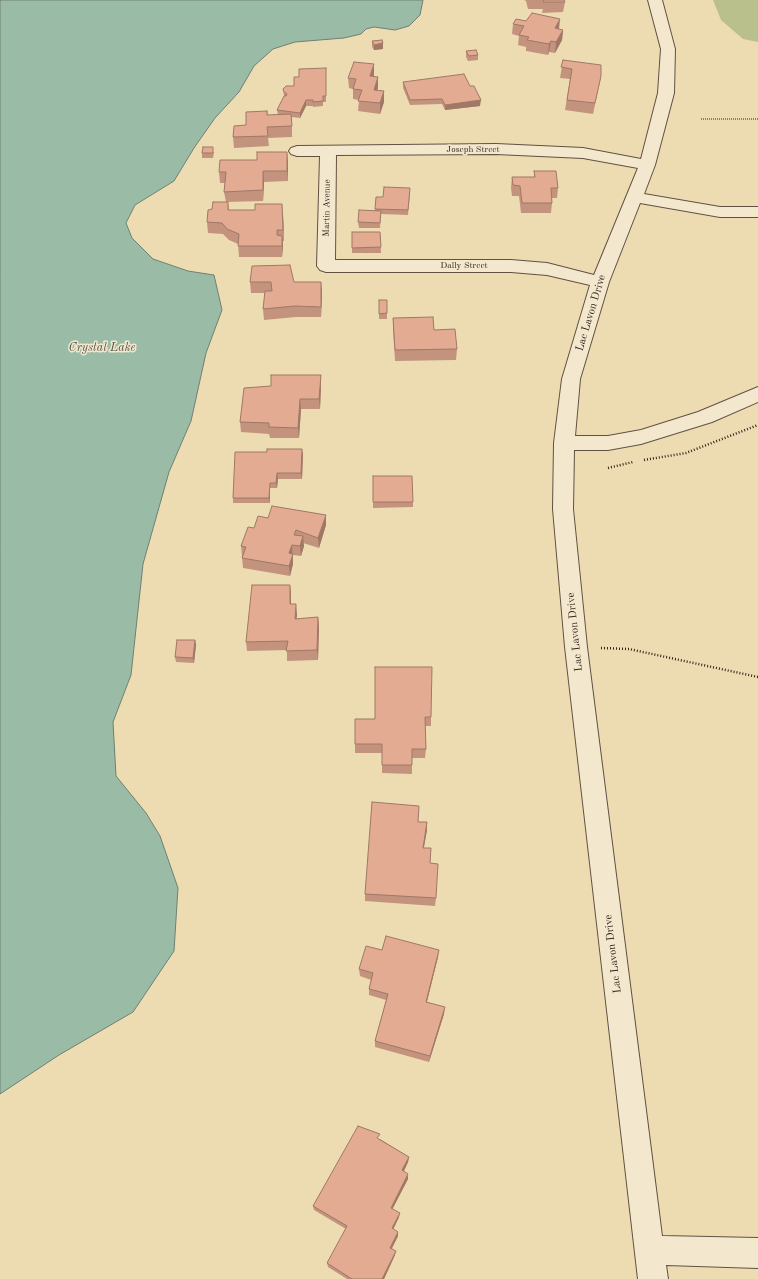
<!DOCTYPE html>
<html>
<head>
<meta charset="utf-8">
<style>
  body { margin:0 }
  canvas { display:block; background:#eddcb2 }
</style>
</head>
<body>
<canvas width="758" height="1279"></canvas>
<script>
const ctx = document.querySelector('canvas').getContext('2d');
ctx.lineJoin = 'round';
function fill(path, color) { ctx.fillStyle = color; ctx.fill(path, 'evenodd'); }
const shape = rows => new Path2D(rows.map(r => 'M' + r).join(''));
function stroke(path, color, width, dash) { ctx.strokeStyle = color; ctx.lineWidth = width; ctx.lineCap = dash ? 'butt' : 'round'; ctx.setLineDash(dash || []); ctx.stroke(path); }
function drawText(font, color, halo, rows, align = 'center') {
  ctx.font = font + ' "Old Standard TT",serif'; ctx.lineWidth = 3; ctx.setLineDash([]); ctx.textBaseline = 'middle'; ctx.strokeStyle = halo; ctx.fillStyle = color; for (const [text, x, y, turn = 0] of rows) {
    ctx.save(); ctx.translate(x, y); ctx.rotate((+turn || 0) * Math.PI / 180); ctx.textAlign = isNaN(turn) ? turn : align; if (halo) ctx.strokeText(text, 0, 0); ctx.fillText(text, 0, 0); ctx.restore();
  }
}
const green = shape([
  [713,0,758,0,758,42,743,39,721,20]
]);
const water = shape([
  [0,0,423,0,420,15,409,26,395,30,374,27,366,29,361,34,344,38,295,42,273,49,254,66,239,92,215,118,194,148,174,181,135,205,126,223,132,238,153,259,188,271,214,275,222,310,206,353,191,421,169,472,143,564,131,675,113,722,116,776,146,813,160,836,178,888,174,951,133,1012,59,1055,0,1094,0,0]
]);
const pathFar1 = shape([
  [701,119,758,119]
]);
const path = shape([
  [644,460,686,453,758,425],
  [608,468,633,462],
  [601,648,629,649,758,677]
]);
const minor = shape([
  [648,0,662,0,675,49,674,93,655,165,644,194,720,207,758,207,758,217,720,217,640,203,609,282,580,379,575,436,608,436,641,430,698,412,758,387,758,402,712,422,641,444,608,450,574,450,573,509,587,647,662,1236,758,1238,758,1268,666,1265,668,1279,638,1279,565,647,553,509,554,443,562,379,590,285,547,275,511,272,326,272,320,270,317,266,320,156,297,156,291,154,289,151,291,148,297,146,496,144,583,148,641,159,658,93,661,49,648,0],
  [496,154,583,158,638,168,594,275,547,263,511,260,335,260,336,155,496,154]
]);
const wall = shape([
  [524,0,564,0,565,2,563,12,542,13,543,9,528,9,526,1],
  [513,24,563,30,562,40,555,53,549,52,548,55,526,51,526,47,518,45,519,36,512,34],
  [372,41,383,43,383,49,374,50,372,47],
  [466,51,478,55,478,60,468,61,466,57],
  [563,60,601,76,599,86,593,114,565,110,570,79,560,78],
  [326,68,326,102,323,102,323,106,313,107,313,106,306,106,300,118,292,117,292,137,268,138,269,146,234,148,233,137,246,125,267,111,268,115,278,115,277,110,284,96,283,89,294,86,299,77],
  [374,75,374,77,378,77,378,88,377,90,384,91,384,102,380,114,358,111,359,100,353,99,353,89,349,88,348,78],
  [403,82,470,86,480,106,445,110,442,104,410,105,403,88],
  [214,152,213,158,202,158,202,153],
  [287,152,288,181,264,182,263,201,226,202,224,192,225,183,220,183,219,172,257,160],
  [534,171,558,188,557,198,552,198,552,203,551,213,521,213,519,196,512,196,511,188,512,177,534,177],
  [410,193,408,215,381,214,380,228,359,228,358,222,375,211,375,209,383,197],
  [228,202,229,210,283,214,284,241,283,241,283,246,282,257,239,257,238,244,229,240,223,234,208,233,207,222,212,209],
  [352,232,380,232,381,253,352,253],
  [250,282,321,282,322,292,321,317,296,317,264,320,263,309,265,293,251,293],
  [379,300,387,300,387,319,379,319],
  [393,318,434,330,457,349,456,360,395,361,393,329],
  [321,375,321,385,320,409,301,409,299,438,270,438,269,434,241,432,240,422,271,386],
  [303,454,302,479,278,479,277,488,270,488,270,503,233,503,233,498],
  [373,476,413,502,413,507,373,508],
  [326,525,319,548,303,543,304,546,301,556,293,555,293,564,290,576,243,568,241,546,254,528],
  [290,585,291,595,291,604,297,614,296,619,318,617,319,627,318,660,287,661,287,650,247,651,246,642],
  [195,640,196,645,194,663,176,662,175,657],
  [431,717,431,726,425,726,426,749,425,758,412,758,412,774,382,773,382,753,355,753,355,744,375,719],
  [418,822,427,822,427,830,424,848,430,863,436,898,435,906,365,901,365,894],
  [382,950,438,957,427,1002,444,1014,429,1062,375,1047,375,1041,386,1000,369,995,369,989,371,980,360,976,359,969],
  [380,1139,409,1157,408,1162,404,1171,408,1179,392,1209,399,1217,393,1229,398,1236,392,1248,395,1255,384,1279,347,1279,328,1267,327,1263,346,1229,314,1210,313,1206]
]);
const shadedWall = shape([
  [560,19,559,29,555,28],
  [563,30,562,40,555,53,556,42],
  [551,41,549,52,548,55,549,44],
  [383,43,383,49,374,50,374,45],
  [374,64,374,75,370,87,370,76],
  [378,77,378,88,374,101,374,90],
  [384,91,384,102,380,114,380,103],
  [306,100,306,106,300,118,300,113],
  [481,100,480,106,445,110,445,105],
  [287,152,288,162,288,181,287,171],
  [263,171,264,182,263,201],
  [282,204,283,214,284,241,283,230],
  [282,236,283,246,282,257],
  [321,282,322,292,321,317],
  [321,375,321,385,320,409,319,399],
  [300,399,301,409,299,438,298,428],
  [302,449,303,454,302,479,301,473],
  [277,473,278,479,277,488,276,483],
  [270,483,270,503,269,498],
  [326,515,326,525,319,548,318,538],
  [303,536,304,546,301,556,300,546],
  [292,545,293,564,290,576,289,566,289,553],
  [290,585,291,595,291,614,290,604],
  [296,604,297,614,296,628,295,619],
  [318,617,319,627,318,660,317,650],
  [195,640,196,645,194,663,193,658],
  [427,822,427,830,422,856,423,848],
  [439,950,438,957,425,1009,426,1002],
  [445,1007,444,1014,429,1062,430,1056],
  [409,1157,408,1162,402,1175,402,1170],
  [408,1174,408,1179,391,1212,391,1208],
  [400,1213,399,1217,392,1232,392,1228],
  [398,1232,398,1236,390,1252,390,1248],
  [396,1251,395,1255,384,1279,382,1279]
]);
const building = shape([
  [544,0,564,0,565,2,543,2,544,0],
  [532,13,560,19,555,28,563,30,556,42,551,41,549,44,527,40,529,37,519,35,524,26,513,24,516,19,526,21,532,13],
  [382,40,383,43,374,45,372,41,382,40],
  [476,50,478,55,469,56,466,51,476,50],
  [563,60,601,65,601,76,595,103,567,100,572,69,561,67,563,60],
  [354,62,374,64,370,76,378,77,374,90,384,91,380,103,358,101,362,90,353,89,356,79,348,78,354,62],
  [326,68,326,96,323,96,323,101,313,102,313,100,306,100,300,113,277,110,284,96,286,96,287,94,284,92,283,89,286,86,294,86,294,77,299,77,299,69,326,68],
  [464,74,470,86,474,86,481,100,445,105,442,99,410,100,403,82,464,74],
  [267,111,267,115,291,114,292,126,267,127,268,136,233,137,234,126,246,125,246,112,267,111],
  [203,147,213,147,213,153,202,153,203,147],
  [257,152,287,152,287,171,263,171,263,190,224,192,226,172,219,172,220,160,257,160,257,152],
  [534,171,556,171,558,188,551,188,552,203,522,203,520,186,513,185,512,177,535,177,534,171],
  [384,187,410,188,408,210,375,209,376,197,383,197,384,187],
  [213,202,228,202,228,210,255,210,255,204,282,204,283,230,277,230,277,235,282,236,282,246,238,246,239,234,227,229,222,223,207,222,208,210,212,209,213,202],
  [359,210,381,211,380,223,358,222,359,210],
  [352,232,380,232,381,247,352,248,352,232],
  [290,265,294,282,321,282,321,307,295,306,263,309,265,291,272,291,271,282,250,282,252,266,290,265],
  [379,300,387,300,387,313,379,314,379,300],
  [433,317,434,330,455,329,457,349,395,350,393,318,433,317],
  [271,375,321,375,319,399,300,399,298,428,269,427,269,423,240,422,244,388,271,386,271,375],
  [267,449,302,449,301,473,277,473,276,483,270,483,269,498,233,498,235,452,267,452,267,449],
  [373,476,412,476,413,502,373,502,373,476],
  [272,506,326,515,318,538,296,530,294,535,303,536,300,546,292,545,289,553,293,554,289,566,242,558,246,547,241,546,248,527,254,528,258,516,268,518,272,506],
  [252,585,290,585,290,604,296,604,295,619,318,617,317,650,286,651,288,641,246,642,252,585],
  [177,640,195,640,193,658,175,657,177,640],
  [375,667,432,667,431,717,425,717,426,749,412,749,412,765,382,765,382,744,355,744,355,719,375,719,375,667],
  [372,802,419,806,418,822,427,822,423,848,431,848,430,863,438,864,436,898,365,894,372,802],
  [386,936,439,950,426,1002,445,1007,430,1056,375,1041,388,994,369,989,373,973,359,969,366,946,382,950,386,936],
  [358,1126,380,1134,377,1138,409,1157,402,1170,408,1174,391,1208,400,1213,392,1228,398,1232,390,1248,396,1251,382,1279,352,1279,327,1263,347,1226,313,1206,358,1126]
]);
const farStreetnames = [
  ["Joseph Street",473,150],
  ["Martin Avenue",327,208,-89],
  ["Dally Street",464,266]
];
const streetNames = [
  ["Lac Lavon Drive",591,313,-73],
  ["Lac Lavon Drive",575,632,-96],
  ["Lac Lavon Drive",613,954,-97]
];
const waterNames = [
  ["Crystal Lake",102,348]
];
fill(green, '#b9c08b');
fill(water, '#9abca7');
stroke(water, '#707f70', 1);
stroke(minor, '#615142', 2);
stroke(pathFar1, '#32231d', 2, [0.5, 1.5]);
stroke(path, '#32231d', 2.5, [1, 2]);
fill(minor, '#f3e8cd');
fill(wall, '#c3937e');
fill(shadedWall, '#9f7866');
fill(building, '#e3ab92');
stroke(building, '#9f7866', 1);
drawText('9px', '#32231d', '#f3e8cd', farStreetnames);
drawText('11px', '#32231d', '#f3e8cd', streetNames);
drawText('italic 12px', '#515146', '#f3e8cd', waterNames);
</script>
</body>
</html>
